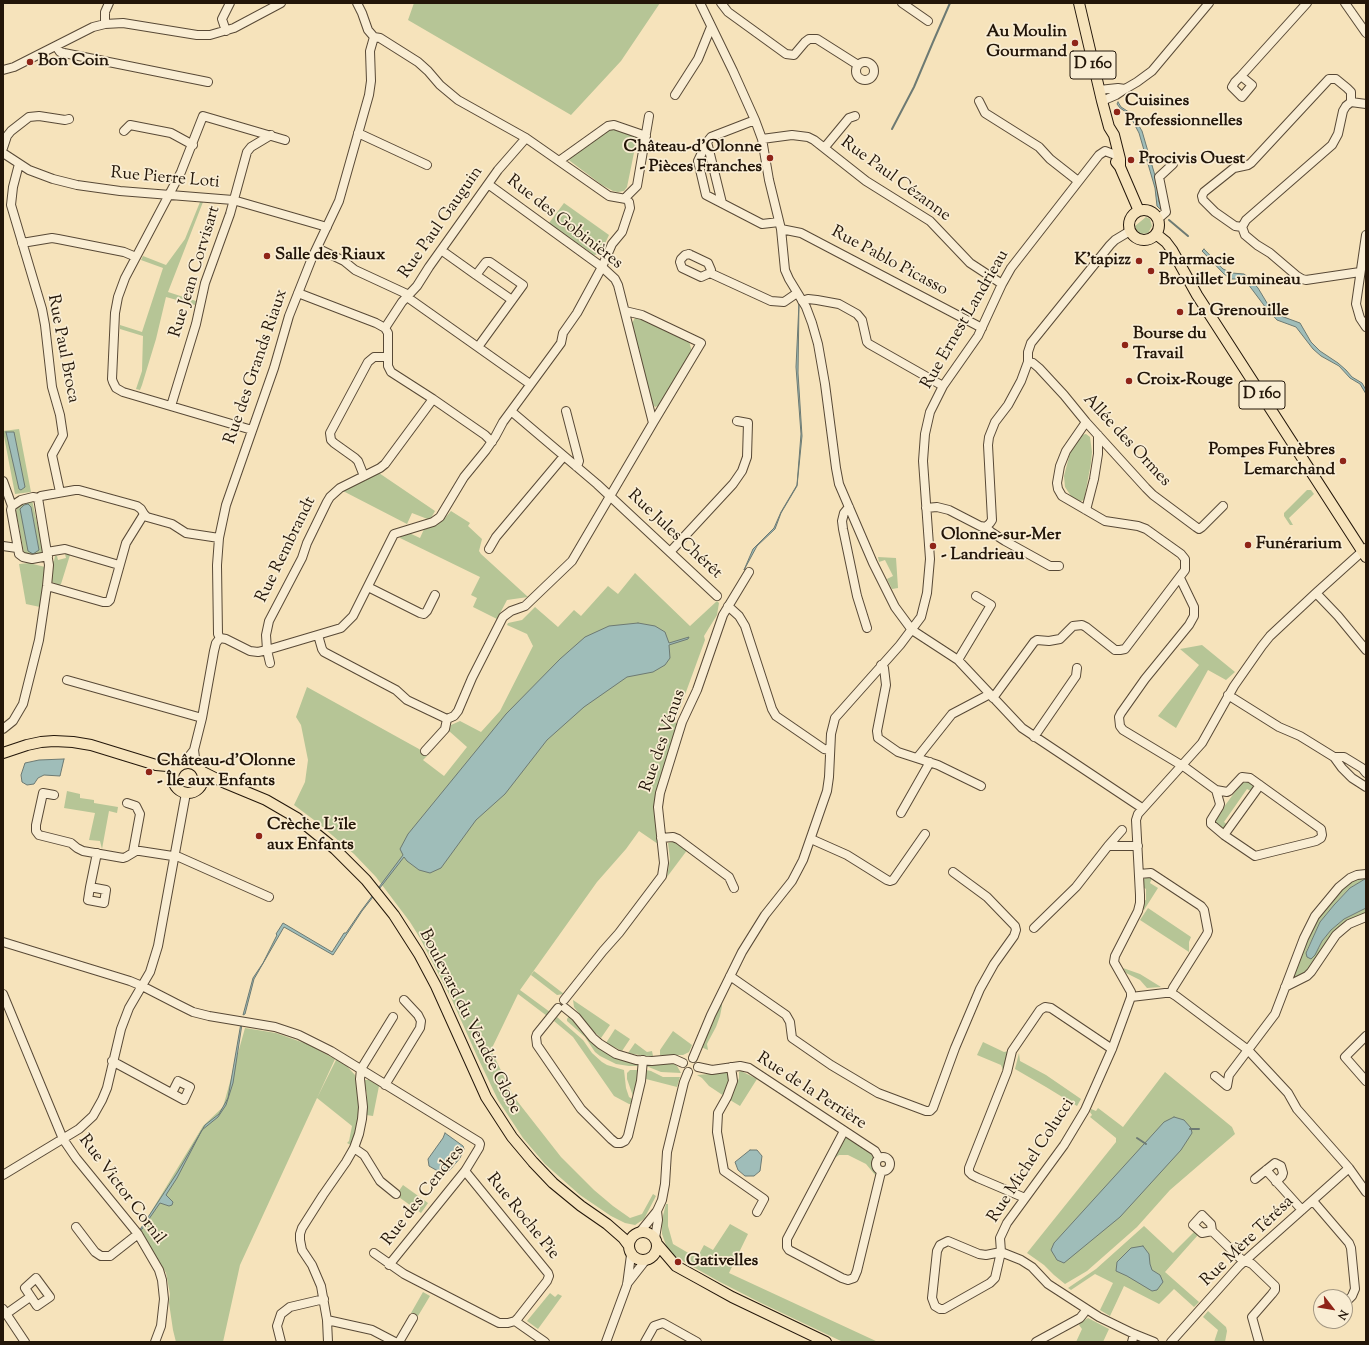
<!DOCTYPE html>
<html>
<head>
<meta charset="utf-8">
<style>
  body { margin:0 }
  #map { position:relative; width:1369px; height:1345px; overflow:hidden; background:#f6e3bb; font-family:"Sorts Mill Goudy",serif }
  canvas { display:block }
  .frame { position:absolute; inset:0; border:4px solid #231609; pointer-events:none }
  .north { position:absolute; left:1313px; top:1289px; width:40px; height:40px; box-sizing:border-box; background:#f9edd3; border:1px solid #a39782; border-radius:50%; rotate:121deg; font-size:11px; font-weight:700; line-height:16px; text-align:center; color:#231609 }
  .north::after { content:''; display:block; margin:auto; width:14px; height:18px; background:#8f2418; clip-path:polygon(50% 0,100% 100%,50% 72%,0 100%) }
</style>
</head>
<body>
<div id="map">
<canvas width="1369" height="1345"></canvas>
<div class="frame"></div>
<div class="north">N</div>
</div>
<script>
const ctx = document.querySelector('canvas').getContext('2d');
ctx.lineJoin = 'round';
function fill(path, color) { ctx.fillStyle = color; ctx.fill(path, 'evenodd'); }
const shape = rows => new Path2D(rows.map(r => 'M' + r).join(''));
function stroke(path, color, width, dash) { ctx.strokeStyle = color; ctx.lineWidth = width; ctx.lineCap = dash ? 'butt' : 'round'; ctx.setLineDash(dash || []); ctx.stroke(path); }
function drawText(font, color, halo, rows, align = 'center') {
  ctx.font = font + ' "Sorts Mill Goudy",serif'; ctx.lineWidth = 3.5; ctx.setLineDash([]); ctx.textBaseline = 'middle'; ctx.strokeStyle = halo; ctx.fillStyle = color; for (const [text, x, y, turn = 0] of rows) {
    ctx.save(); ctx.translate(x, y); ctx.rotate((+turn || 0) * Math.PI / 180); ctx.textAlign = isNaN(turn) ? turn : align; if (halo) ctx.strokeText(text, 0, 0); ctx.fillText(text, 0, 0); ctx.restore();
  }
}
const green = shape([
  [414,3,660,3,621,61,571,115,408,20],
  [607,128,614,128,637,138,627,187,624,191,618,192,613,191,602,185,570,161,568,158],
  [200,202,203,202,168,292,196,301,195,305,166,297,156,339,142,385,140,390,136,389,142,371,143,336,120,329,120,325,142,332,163,268,141,260,143,256,166,265,185,239],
  [564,203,609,235,600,254,594,255,549,223],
  [1146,217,1150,219,1152,226,1148,233,1141,234,1137,231,1135,226],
  [640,316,689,341,692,352,669,392,664,396,658,406,655,407,653,405,632,323,635,318],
  [19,429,31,492,15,494,3,431],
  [1086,434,1090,437,1092,452,1091,463,1084,500,1078,502,1073,499,1065,487,1064,476,1070,453,1081,435],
  [379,473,435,511,430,520,412,513,407,524,343,491,349,487],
  [1307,490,1311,490,1314,494,1289,518,1293,525,1290,525,1284,516,1284,513],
  [32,500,43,550,41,553,34,556,24,553,16,511,18,505],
  [451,511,470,523,468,526,482,539,479,551,481,554,528,597,507,600,497,619,473,607,477,598,471,595,480,577,400,538,402,534,407,532,420,538,425,527,437,524,444,518,445,518],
  [65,554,70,555,61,584,59,585,52,582,52,562,54,561,55,556,57,556,58,560,66,558],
  [878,557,896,558,898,588,892,589,887,579,893,576,885,560,879,562],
  [29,563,45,567,40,607,26,604,19,564],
  [635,573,690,626,717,601,719,603,717,615,704,636,705,640,675,722,678,724,654,803,658,844,639,831,626,849,597,882,520,990,550,1012,547,1016,518,994,491,1050,514,1097,561,1157,594,1190,613,1206,630,1218,642,1214,653,1194,656,1196,644,1219,635,1225,625,1223,611,1216,580,1195,545,1164,523,1138,498,1100,477,1056,452,1000,420,938,410,922,376,877,354,854,318,823,294,805,305,782,308,760,301,725,296,717,307,687,419,749,427,756,423,760,444,776,467,747,449,731,451,725,460,721,481,732,500,711,533,646,527,634,507,625,508,623,522,620,535,607,558,627,574,610,581,616,608,586,618,594],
  [1202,645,1235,672,1226,680,1208,670,1176,728,1158,716,1199,665,1180,649],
  [1248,780,1254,784,1254,788,1251,791,1247,789,1224,822,1228,825,1226,828,1221,829,1215,824,1215,819,1243,781],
  [67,791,80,794,80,798,94,800,94,803,118,807,117,813,109,811,102,849,100,841,89,840,95,813,64,808],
  [672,841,676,841,688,849,667,877,670,859,668,843,672,842],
  [1149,876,1152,878,1150,883,1158,888,1144,910,1142,909,1143,901,1146,900,1146,889,1143,887,1143,882,1144,879],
  [1366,876,1366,879,1350,888,1334,905,1320,922,1306,952,1319,948,1322,941,1331,930,1344,919,1366,908,1366,915,1345,924,1306,972,1294,980,1292,977,1315,921,1346,884],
  [1148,908,1191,937,1189,942,1189,952,1140,920],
  [1123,968,1140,974,1161,987,1147,988,1140,980,1126,973],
  [534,971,564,994,557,995,531,975],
  [573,1000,610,1025,601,1038,591,1029,574,1007],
  [720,1002,722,1003,722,1006,720,1016,716,1027,709,1040,707,1044,708,1050,701,1047],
  [570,1015,587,1035,640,1065,640,1066,629,1066,616,1064,600,1056,595,1052,585,1037,567,1021,567,1019],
  [557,1017,583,1040,592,1053,602,1062,607,1065,624,1070,626,1088,629,1097,634,1100,633,1104,629,1104,614,1096,573,1037,554,1021],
  [245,1028,276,1033,307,1044,335,1059,317,1098,337,1058,344,1063,355,1075,360,1116,353,1146,347,1143,349,1141,352,1126,317,1098,240,1265,223,1342,176,1342,173,1330,169,1303,170,1294,166,1273,140,1230,203,1126,223,1107],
  [615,1029,630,1039,622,1051,606,1043],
  [673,1031,692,1045,689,1052,683,1055,660,1055,660,1050],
  [983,1042,1004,1052,1009,1051,1004,1072,1001,1065,977,1055],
  [635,1043,647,1052,652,1051,653,1056,645,1056,628,1053],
  [1019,1053,1020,1061,1046,1075,1081,1099,1077,1106,1046,1087,1015,1069],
  [667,1063,674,1064,677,1066,681,1073,661,1072,646,1066,648,1064],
  [630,1070,640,1070,635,1097,633,1096,627,1079,627,1073],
  [646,1070,651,1071,663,1077,680,1077,677,1087,646,1079],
  [725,1071,728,1073,730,1079,724,1096,709,1086,702,1078,697,1075,709,1074,710,1072],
  [741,1071,757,1079,740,1106,730,1100,739,1078,739,1072],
  [1165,1072,1232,1127,1235,1134,1170,1190,1137,1227,1087,1271,1065,1284,1054,1275,1044,1265,1027,1253,1116,1142,1116,1138,1090,1117,1092,1115,1090,1112,1091,1109,1096,1111,1098,1108,1123,1127],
  [365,1080,369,1080,379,1086,373,1116,366,1115,367,1094,364,1083],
  [845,1136,869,1152,872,1152,874,1155,872,1166,877,1174,876,1176,866,1164,848,1155,839,1155,832,1160],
  [403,1185,428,1203,421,1213,396,1195],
  [666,1204,668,1204,668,1226,673,1244,697,1258,704,1245,713,1250,730,1224,748,1234,729,1273,878,1342,843,1342,759,1302,720,1282,679,1259,670,1253,667,1248,662,1234,662,1219],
  [1144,1226,1173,1253,1194,1232,1198,1235,1165,1272,1199,1302,1194,1307,1174,1289,1159,1304,1124,1286,1110,1316,1100,1310,1113,1283,1095,1274,1071,1290,1068,1288,1096,1269],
  [423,1292,430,1296,418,1316,411,1313],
  [550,1293,555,1297,558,1294,562,1296,538,1329,527,1321],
  [1208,1311,1226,1327,1227,1331,1225,1342,1214,1342,1218,1330,1203,1317],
  [1088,1318,1109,1329,1103,1342,1076,1342,1082,1329,1079,1325,1081,1322]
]);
const water = shape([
  [1118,102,1121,107,1132,114,1142,131,1156,179,1159,202,1163,208,1160,209,1157,206,1155,188,1139,133,1129,114,1120,108,1117,104,1118,102],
  [1204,249,1223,269,1232,273,1244,274,1249,278,1258,288,1267,303,1273,311,1281,316,1300,323,1311,342,1320,351,1338,363,1346,370,1352,377,1362,383,1366,390,1366,394,1360,384,1350,378,1339,366,1321,356,1313,349,1296,327,1277,320,1266,308,1245,280,1243,279,1231,279,1224,274,1202,251,1204,249],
  [799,303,798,373,802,436,797,486,781,513,775,529,757,546,744,570,753,549,774,528,781,512,797,485,801,434,796,367,799,303],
  [6,432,14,432,25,487,21,490,19,489,6,432],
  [28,504,31,507,39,550,33,554,28,551,20,509,24,505,28,504],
  [638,623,655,626,665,632,669,643,689,637,688,639,669,645,670,658,665,665,653,672,627,677,584,707,547,740,505,794,476,820,441,868,430,873,419,870,407,861,404,857,362,911,333,955,284,927,254,979,245,1014,243,1015,253,978,263,963,277,935,276,934,283,923,332,952,344,933,346,933,361,911,403,855,400,849,408,834,506,714,560,659,585,637,609,626,638,623],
  [64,759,60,776,44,775,38,778,34,784,27,785,22,782,21,775,25,763,39,760,64,759],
  [1365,879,1366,879,1366,908,1344,919,1331,930,1322,941,1315,955,1311,959,1307,957,1306,953,1320,922,1334,905,1350,888,1365,879],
  [241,1023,242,1024,233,1083,226,1105,218,1117,202,1130,177,1178,166,1195,173,1202,172,1205,169,1206,160,1203,142,1229,139,1231,177,1173,205,1125,219,1114,228,1098,241,1023],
  [1174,1117,1184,1120,1191,1128,1192,1133,1181,1150,1120,1217,1064,1263,1057,1260,1051,1250,1054,1243,1164,1122,1174,1117],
  [445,1133,463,1146,464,1149,460,1158,455,1164,449,1171,443,1174,429,1166,428,1159,443,1138,445,1133],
  [750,1150,757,1150,762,1156,760,1171,754,1176,745,1176,738,1170,735,1162,750,1150],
  [1143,1246,1149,1254,1150,1264,1152,1270,1160,1275,1163,1282,1157,1290,1152,1291,1127,1276,1116,1271,1117,1262,1131,1248,1143,1246]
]);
const stream = shape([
  [892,129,914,87,933,42,950,3],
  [1169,220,1188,236],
  [1190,1129,1199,1129],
  [1137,1138,1146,1144]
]);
const minor = shape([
  [357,3,362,13,368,30,374,37],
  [700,3,733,71,755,120,762,139,769,180,781,229,785,270,789,279,806,307,812,323,818,344,825,384,836,468,839,484,873,563,895,607,912,630,958,660,1022,728,1142,808],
  [721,3,728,12,786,54,794,55,805,42,809,39,817,39,858,65],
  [902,3,928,21],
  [1345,3,1366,33],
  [105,24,105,12,109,3],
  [226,31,222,19,230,3],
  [374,37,380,38,418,62,428,71,440,85,458,100,526,138,609,196,626,199],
  [56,46,60,52,64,53,208,82],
  '856 71a9 9 0 1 1 18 0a9 9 0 1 1-18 0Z',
  [3,70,14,67,93,27,105,24,123,23,197,35,210,35,234,28,281,3],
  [1241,76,1252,85,1242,97,1232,87,1235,82,1241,76,1307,3],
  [1099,90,1118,88,1125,89],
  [675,95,698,59,711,27],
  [979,101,985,113,1039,147,1050,159,1078,181],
  [1102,101,1116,95,1125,89,1137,82,1152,71,1209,3],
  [755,120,711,137,707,142,698,161,706,195,762,224,779,222],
  [124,131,130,125,171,133,193,145],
  [358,133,427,165],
  [762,139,792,135,808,137,814,140,866,181,930,221,970,263,1002,284],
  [707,142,722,203],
  [825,147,849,118,855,116],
  [3,148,7,136,11,131,29,117,39,116,65,120,69,119],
  [3,153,29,170,53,179,77,185,120,191,233,200,327,227],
  [559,161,608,126,614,125,646,136],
  [19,164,13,187,11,205,42,309,45,325,52,387,60,415,63,435,52,455,60,492],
  [1158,219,1166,212,1159,177,1173,164],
  [1242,227,1235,226,1215,212,1203,200,1202,196,1204,192,1234,168,1248,165,1251,163,1329,79,1336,79,1347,88,1351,92,1351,102],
  [781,229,801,233,982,328],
  [1366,235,1356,304,1360,318,1366,327],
  [22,243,52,238,58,239,124,252,136,257],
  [317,248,344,261,355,270,409,295],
  [441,250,476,275],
  [689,254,708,263,711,270,710,273,701,277,682,268,680,262,681,259,685,255,689,254],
  [1360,272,1306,280,1302,279,1297,276,1270,253,1257,245,1245,235,1242,227,1246,220,1332,145,1338,134,1343,111,1346,106,1351,102,1366,104],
  [710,273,771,301,784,302,797,293],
  [298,293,376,323,385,328,388,333,388,366,391,372,433,399,485,435,492,442],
  [407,297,530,384],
  [802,301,808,299,817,300,839,304,857,314,862,320,867,342,869,344,943,386],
  [625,311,642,315,701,343,653,423],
  [385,328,402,302,417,286,429,267,498,170,526,138],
  [478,347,523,285,490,262,486,262,476,275,512,300],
  [1028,362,1033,363,1039,368,1064,395,1086,422,1146,488,1153,495,1196,527,1199,529,1202,527,1223,506],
  [171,406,196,324,205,283,230,214,247,152,251,147,271,135],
  [511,411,597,484,717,596],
  [566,411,579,461,577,467],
  [252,430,123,392,116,388,113,382,112,379,115,313,118,297,125,278,181,172,203,116,285,140],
  [364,476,358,461,355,458,334,443,331,440,330,433,368,362,374,357,388,357],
  [3,481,12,506],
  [849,507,844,513,842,521,843,529,857,596,867,628],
  [926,508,937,507,949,510,980,526,986,527,991,532,1005,541,1050,566,1059,566],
  [1086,510,1094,479,1098,454,1098,435],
  [986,527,990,523,992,520,988,445,989,437,995,422,1008,405,1021,381,1028,362,1028,352,1031,343,1110,245,1115,240,1130,231],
  [3,546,17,548],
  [489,549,496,537,564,456],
  [47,552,65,549,119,565],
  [670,552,733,484,742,471,747,457,748,423,737,421],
  [48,556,32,559,23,557,19,554,11,510,12,506,21,500,33,497,38,498,41,496,75,490,79,490,137,506,141,509,144,514,147,517,172,524,186,533,219,538],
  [1180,578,1194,607,1194,616,1189,625,1145,679,1121,713,1119,717,1120,726,1123,730,1186,768,1216,790,1227,792,1229,791,1242,777,1250,778,1321,829,1322,835,1321,838,1316,841,1255,856,1224,835,1211,824,1211,820,1219,807,1220,804,1216,790],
  [47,586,103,602,108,602,110,600,126,543,144,514],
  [368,587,420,613,424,614,427,611,435,595],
  [1316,593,1338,616,1366,650],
  [728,606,739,616,745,626,772,709,776,716,824,749,830,750],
  [318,635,322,649,324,652,396,690,407,700,447,719],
  [220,638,226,639,250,651,258,652,267,650,341,628,353,616,394,534,433,522,440,517,464,477,486,450,495,437,503,422,561,343,563,333,577,313,602,267,612,244,622,232,630,208,629,202,626,199,627,196,637,186,649,116],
  [220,638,218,634,217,565,219,538,226,505,274,368,289,316,312,258,339,201,369,95,371,81,370,51,374,37],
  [958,660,991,605,976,596],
  [270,663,267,650,266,635,269,621,302,558,307,543,327,502,330,497,340,488,380,468,385,464,433,399],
  [881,665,884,668,886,685,877,731,878,738,898,752,938,765,981,786],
  [67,680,202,718],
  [1228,695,1279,727,1300,736,1334,757,1342,768,1352,778,1366,787],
  [993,698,1034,642,1037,640,1049,641,1060,639,1073,626,1082,625,1086,627,1115,650,1120,650,1125,649,1185,570,1185,559,1181,554,1146,529,1138,526,1105,521,1062,496,1058,489,1057,483,1060,466,1066,451,1086,422],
  [3,729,13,721,23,704,39,640,47,586,49,565,38,498],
  [1034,737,1076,676,1077,668],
  [425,751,445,729,447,719,454,716,458,711,472,678,503,617,511,611,525,606,572,561,653,423,618,285,615,279,602,267,488,184],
  [1334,757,1344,757,1362,768,1366,773],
  [917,758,952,714,990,694],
  [183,764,194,750],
  [196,765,194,750,202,718,214,651,216,643,220,638],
  [54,795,43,793,36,825,36,831,39,835,71,843,77,848,83,851,123,858,126,857,136,851,140,851,179,857,269,897],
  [127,803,136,806,140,814,133,852],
  [901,813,930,762],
  [1224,835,1260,785],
  [661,838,673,837,678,839,729,877,734,888],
  [811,839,847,855,887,880,890,881,893,880,925,834],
  [1108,846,1122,830],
  [1139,874,1151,873,1201,906,1204,910,1208,931,1207,934,1173,988,1171,993],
  [90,887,106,890,104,903,88,900,90,887,97,853],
  [1034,928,1076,887,1108,846,1138,846],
  [3,942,130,981,142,986,179,1005,193,1012,209,1016,275,1027,299,1035,331,1051,479,1142,480,1144,479,1148,465,1171,389,1265],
  [730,976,786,1015,790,1022,792,1038,831,1065,878,1093,926,1111,930,1111,933,1108,955,1048,980,989,994,964,1014,936,1016,930,1015,926,987,897,953,872],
  [1285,987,1307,976,1311,972,1336,935,1343,929,1349,924,1366,917],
  [3,994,63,1139,76,1158,138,1234,159,1270,162,1280,164,1299,161,1326,155,1342],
  [1131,997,1165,993,1171,993,1176,996,1248,1050,1288,1093,1297,1109,1349,1168,1366,1192],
  [564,1000,603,951,619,933,662,876,664,863,658,807,660,793,682,722,697,690,723,615,749,572],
  [558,1008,537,1034,536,1037,537,1045,581,1109,611,1139,616,1143,621,1143,625,1141,628,1136,641,1081,643,1060],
  [565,1008,576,1017,593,1038,600,1044,616,1054,636,1060,652,1061,674,1059,683,1063],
  [1366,1036,1345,1057,1366,1081],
  [693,1058,711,1015,742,952,765,915,792,881,803,860,827,791,829,777,831,734,835,718,900,645,921,617,927,593,930,559,923,461,925,434,930,412,943,386,978,336,1002,284,1011,268,1099,155,1105,151,1113,154],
  [112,1061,184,1100,190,1087,178,1081,172,1093],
  [698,1067,712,1070,740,1066,749,1068,875,1151,879,1158],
  [731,1067,733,1081,727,1097,718,1113,717,1132,724,1171,764,1199,757,1212],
  [1215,1076,1227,1086,1229,1075,1275,1014,1304,938,1315,916,1339,887,1350,878,1357,875,1366,874],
  [385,1085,420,1028,421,1021,418,1015,404,1000],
  [844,1131,787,1239,787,1247,789,1250,842,1278,848,1280,854,1278,857,1271,881,1172],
  [354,1148,364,1155,380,1181,396,1194],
  '876 1164a7 7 0 1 1 14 0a7 7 0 1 1-14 0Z',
  [1266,1170,1302,1210],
  [3,1175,79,1129,93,1116,102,1100,107,1088,121,1029,129,1008,150,972,158,946,186,793],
  [1255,1179,1275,1163,1281,1166,1283,1173,1282,1176,1276,1182],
  [1025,1198,978,1178,972,1175,969,1172,969,1168,1007,1072,1012,1051,1040,1010,1045,1007,1051,1008,1112,1049],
  [1313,1201,1349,1243,1351,1248,1355,1289,1352,1296,1345,1303],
  [76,1227,95,1252,101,1256,110,1256,138,1234],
  [1212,1231,1202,1233,1193,1225,1202,1215,1211,1224,1212,1231,1241,1259,1252,1264,1275,1286,1275,1290,1272,1294,1252,1317,1259,1342],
  [640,1232,657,1211,662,1200,665,1184,667,1152,684,1082,688,1072],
  [655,1238,658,1220,657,1211],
  [1001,1252,986,1255,979,1254,948,1241,940,1245,937,1251,932,1298,935,1306,940,1309,944,1309,990,1283,995,1278,1001,1252,1000,1238,1007,1223,1064,1145,1085,1110,1112,1049,1131,997,1131,992,1114,962,1115,956,1138,911,1140,903,1140,895,1136,820,1138,814,1202,743,1234,686,1262,646,1270,636,1316,593,1366,548],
  [1001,1252,1021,1260,1032,1267,1048,1284,1099,1317,1134,1334,1154,1342],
  [374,1253,404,1274,499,1323,508,1323,515,1321,518,1318,547,1281,549,1276,548,1273,465,1171],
  [36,1278,50,1297,37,1306,25,1288,36,1278],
  [627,1284,645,1261],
  [3,1309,25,1342],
  [6,1314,30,1297],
  [327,1320,372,1330,395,1342],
  [515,1321,545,1342],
  [281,1342,277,1326,281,1314,290,1307,324,1299],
  [328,1342,327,1320,321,1286,312,1265,302,1250,300,1240,300,1234,302,1228,323,1195,346,1162,354,1148,359,1134,362,1119,363,1107,360,1079,361,1069,393,1017],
  [399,1342,413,1318],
  [606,1342,627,1285,631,1255],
  [645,1342,654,1326,663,1323,697,1342],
  [1036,1342,1080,1318,1084,1313,1086,1309],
  [1132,1342,1134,1334],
  [1171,1342,1239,1266,1349,1168]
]);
const major = shape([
  [1079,3,1102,101,1109,127,1114,135,1120,159,1120,167],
  [1116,162,1120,167,1139,211],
  '1129 225a15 15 0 1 1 30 0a15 15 0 1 1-30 0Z',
  [1156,234,1166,242,1172,250,1197,295,1366,557],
  [3,753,27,745,41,742,54,741,73,742,91,745,156,765,178,767],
  '173 778a15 15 0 1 1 30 0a15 15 0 1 1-30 0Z',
  [201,771,225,783,266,800,297,818,335,849,366,880,394,915,419,954,436,986,486,1097,512,1137,533,1162,553,1183,581,1206,607,1224,623,1238,629,1246],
  '629 1246a14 14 0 1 1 28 0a14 14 0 1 1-28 0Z',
  [658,1245,676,1266,696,1277,732,1297,826,1342]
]);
const markers = [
  [1075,43,4,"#8f2418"],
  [30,62,4,"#8f2418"],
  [1117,112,4,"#8f2418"],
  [770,158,4,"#8f2418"],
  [1131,160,4,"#8f2418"],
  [267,256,4,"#8f2418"],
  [1139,261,4,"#8f2418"],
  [1151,271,4,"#8f2418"],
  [1180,312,4,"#8f2418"],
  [1125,345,4,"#8f2418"],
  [1129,381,4,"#8f2418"],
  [1343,461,4,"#8f2418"],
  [1248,545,4,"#8f2418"],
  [933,546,4,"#8f2418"],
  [149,772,4,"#8f2418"],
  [259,836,4,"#8f2418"],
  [678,1262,4,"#8f2418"]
];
const shields = [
  [1093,65,46],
  [1262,395,46]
];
const shieldNames = [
  ["D 160",1093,65],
  ["D 160",1262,395]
];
const poiNames = [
  ["Au Moulin",1067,33,"right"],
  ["Gourmand",1067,53,"right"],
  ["Bon Coin",38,62],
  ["Cuisines",1125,102],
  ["Professionnelles",1125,122],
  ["Château-d'Olonne",762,148,"right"],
  ["- Pièces Franches",762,168,"right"],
  ["Procivis Ouest",1139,160],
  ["Salle des Riaux",275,256],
  ["K'tapizz",1131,261,"right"],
  ["Pharmacie",1159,261],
  ["Brouillet Lumineau",1159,281],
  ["La Grenouille",1188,312],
  ["Bourse du",1133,335],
  ["Travail",1133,355],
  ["Croix-Rouge",1137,381],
  ["Pompes Funèbres",1335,451,"right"],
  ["Lemarchand",1335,471,"right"],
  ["Olonne-sur-Mer",941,536],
  ["- Landrieau",941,556],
  ["Funérarium",1256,545],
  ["Château-d'Olonne",157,762],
  ["- Île aux Enfants",157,782],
  ["Crèche L'ïle",267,826],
  ["aux Enfants",267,846],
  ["Gativelles",686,1262]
];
const streetNames = [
  ["Rue Pierre Loti",165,179,5],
  ["Rue Paul Cézanne",895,180,36],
  ["Rue Paul Gauguin",442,223,-55],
  ["Rue des Gobinières",564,223,38],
  ["Rue Pablo Picasso",889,262,28],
  ["Rue Jean Corvisart",196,272,-73],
  ["Rue Ernest Landrieau",966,320,-60],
  ["Rue Paul Broca",62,349,79],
  ["Rue des Grands Riaux",257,367,-71],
  ["Allée des Ormes",1126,441,47],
  ["Rue Jules Chérêt",674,535,43],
  ["Rue Rembrandt",287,550,-64],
  ["Rue des Vénus",664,741,-71],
  ["Boulevard du Vendée Globe",469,1022,63],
  ["Rue de la Perrière",811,1092,33],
  ["Rue Michel Colucci",1032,1161,-57],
  ["Rue Victor Cornil",121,1190,53],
  ["Rue des Cendres",424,1196,-52],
  ["Rue Roche Pie",522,1217,51],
  ["Rue Mère Térésa",1248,1242,-44]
];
fill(green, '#b6c596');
fill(water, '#9fbdb9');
stroke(water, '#6d7a73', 1);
stroke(stream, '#6d7a73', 2);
stroke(minor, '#584936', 10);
stroke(major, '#231609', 12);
stroke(minor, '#f9edd3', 8);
stroke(major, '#f6e3bb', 10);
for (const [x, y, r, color] of markers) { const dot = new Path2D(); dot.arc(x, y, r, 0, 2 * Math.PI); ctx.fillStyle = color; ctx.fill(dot); stroke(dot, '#f9edd3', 1.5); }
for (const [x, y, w] of shields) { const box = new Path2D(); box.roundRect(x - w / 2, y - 14, w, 28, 3); ctx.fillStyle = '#f9edd3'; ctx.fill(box); stroke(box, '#231609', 1); }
drawText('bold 16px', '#231609', null, shieldNames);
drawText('bold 17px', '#231609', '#f9edd3', poiNames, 'left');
drawText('17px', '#231609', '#f9edd3', streetNames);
</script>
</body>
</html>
